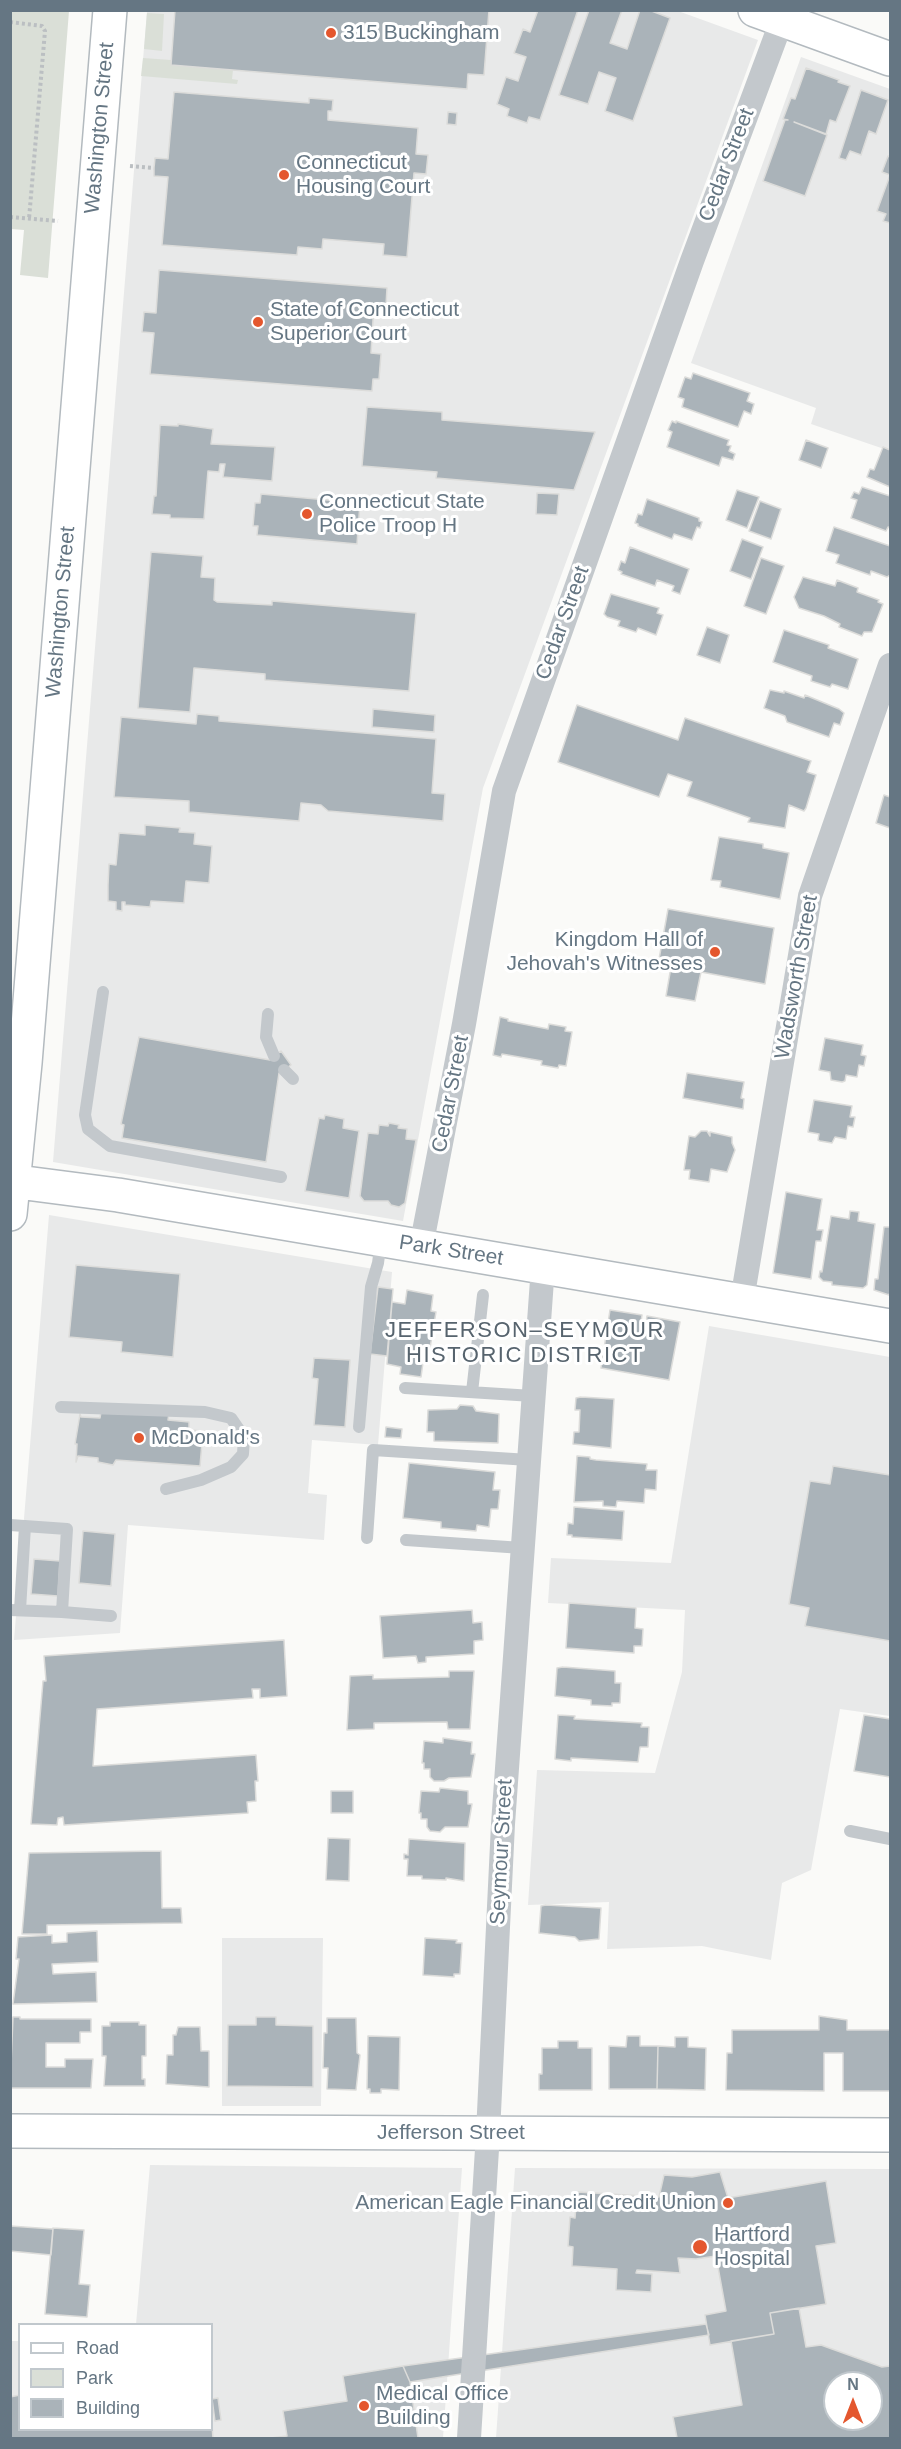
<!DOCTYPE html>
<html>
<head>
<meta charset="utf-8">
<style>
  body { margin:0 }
  #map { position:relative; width:901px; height:2449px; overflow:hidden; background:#fafaf8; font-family:Helvetica,sans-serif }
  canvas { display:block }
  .frame { position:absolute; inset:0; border:12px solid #657683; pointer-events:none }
  .legend { position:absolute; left:18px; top:2323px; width:195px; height:108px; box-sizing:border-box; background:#fff; border:2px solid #c1c8cd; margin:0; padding:8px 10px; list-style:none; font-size:18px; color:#657683 }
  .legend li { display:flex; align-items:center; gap:12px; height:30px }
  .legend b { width:30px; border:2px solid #c1c8cd }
  .north { position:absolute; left:823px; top:2371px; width:60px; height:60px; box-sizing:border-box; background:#fff; border:2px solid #c1c8cd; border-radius:50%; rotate:0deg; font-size:16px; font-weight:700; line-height:24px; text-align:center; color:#657683 }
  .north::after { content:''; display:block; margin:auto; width:21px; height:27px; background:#e4572e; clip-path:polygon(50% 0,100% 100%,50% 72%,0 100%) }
</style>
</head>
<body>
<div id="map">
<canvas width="901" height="2449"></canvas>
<div class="frame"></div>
<ul class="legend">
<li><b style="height:8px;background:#fff"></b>Road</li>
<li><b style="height:16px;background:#dadfd7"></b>Park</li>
<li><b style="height:16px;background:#aab3b9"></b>Building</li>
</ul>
<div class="north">N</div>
</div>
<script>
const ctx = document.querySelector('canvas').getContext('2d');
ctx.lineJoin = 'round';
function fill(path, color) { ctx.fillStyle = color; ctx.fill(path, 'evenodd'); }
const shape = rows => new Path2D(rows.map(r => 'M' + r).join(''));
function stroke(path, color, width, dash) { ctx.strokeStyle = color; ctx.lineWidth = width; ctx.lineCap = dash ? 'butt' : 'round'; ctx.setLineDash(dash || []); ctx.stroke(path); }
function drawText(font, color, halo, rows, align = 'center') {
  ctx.font = font + ' Helvetica,sans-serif'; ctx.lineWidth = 6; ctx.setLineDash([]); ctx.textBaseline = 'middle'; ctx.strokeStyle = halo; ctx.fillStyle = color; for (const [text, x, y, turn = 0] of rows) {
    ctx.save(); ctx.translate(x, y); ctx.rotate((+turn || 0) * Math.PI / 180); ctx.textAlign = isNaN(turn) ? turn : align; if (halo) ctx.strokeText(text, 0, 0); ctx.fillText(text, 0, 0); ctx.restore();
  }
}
const built = shape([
  [147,11,678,11,758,40,483,788,403,1221,53,1162],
  [801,57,890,89,890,451,811,424,816,408,691,363],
  [49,1215,392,1272,378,1445,312,1440,308,1493,327,1495,324,1540,128,1525,120,1633,14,1640],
  [709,1326,890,1357,890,1716,840,1709,811,1870,782,1883,771,1960,702,1946,607,1949,609,1902,528,1905,537,1770,655,1773,682,1672,685,1610,548,1603,551,1558,671,1563],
  [222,1938,323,1938,321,2106,222,2106],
  [150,2165,462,2168,443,2438,11,2438,10,2341,19,2341,20,2430,212,2430,212,2324,136,2324],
  [515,2168,890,2169,890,2438,496,2438],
  [835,2383,871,2383,871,2419,835,2419]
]);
const green = shape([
  [10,11,69,11,48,278,20,275,24,230,11,229],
  [147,13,164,14,162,51,144,49],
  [143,58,171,60,171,65,233,70,232,79,238,80,237,84,141,76]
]);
const building = shape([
  [489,10,484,75,468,74,467,89,171,65,175,10,489,10],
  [538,10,578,10,540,120,529,117,527,123,507,116,509,109,497,104,506,77,518,81,526,57,514,53,523,29,530,32,538,10],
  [589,10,622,10,610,43,627,49,640,10,649,10,670,18,633,121,605,111,616,78,599,72,588,104,559,95,589,10],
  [806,68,839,80,838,82,850,86,836,122,830,120,826,134,794,122,827,135,805,196,763,181,785,120,788,120,783,119,791,98,795,99,806,68],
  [861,90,888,100,876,134,869,131,861,155,850,151,846,160,839,158,861,90],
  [174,92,309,103,309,98,333,100,332,111,328,111,328,120,418,128,416,154,428,155,426,174,414,173,407,257,383,255,384,244,323,239,322,249,298,247,297,255,162,245,168,177,154,176,154,168,155,158,168,159,174,92],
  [448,112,457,113,456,125,447,124,448,112],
  [888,156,890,157,890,223,883,221,886,214,877,211,890,175,882,172,888,156],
  [159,270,387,288,386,305,374,304,371,353,381,354,379,379,373,379,372,391,150,374,154,333,142,332,144,312,156,313,159,270],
  [693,373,750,393,747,401,754,404,751,414,744,411,738,427,682,407,684,399,678,397,685,377,691,379,693,373],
  [367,407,442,412,442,420,595,432,574,490,436,478,437,472,362,466,367,407],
  [672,421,676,423,676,421,729,440,727,445,731,446,729,451,735,454,733,460,722,457,719,466,667,447,672,432,668,430,672,421],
  [178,424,213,429,211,444,275,447,272,481,223,477,225,464,220,464,219,472,208,471,204,519,170,518,170,515,152,514,154,496,156,496,160,425,178,426,178,424],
  [806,440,828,448,821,468,799,460,806,440],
  [883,447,890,450,890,487,867,477,870,469,874,470,883,447],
  [862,487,890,496,890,528,888,527,886,531,851,518,857,500,851,498,854,492,859,494,862,487],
  [737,490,759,497,747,528,726,520,737,490],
  [537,493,559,494,557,515,536,514,537,493],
  [261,494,360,503,357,544,257,535,258,526,253,526,255,503,260,503,261,494],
  [647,499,699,518,699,521,702,522,700,528,697,527,692,540,674,534,672,539,638,526,638,524,635,523,638,514,642,515,647,499],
  [760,501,781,509,771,539,749,531,760,501],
  [834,527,890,546,890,575,887,577,871,571,870,575,836,563,839,555,826,551,834,527],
  [742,539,763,547,751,579,730,571,742,539],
  [630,547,689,569,680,594,672,591,674,586,657,580,655,586,621,574,622,572,618,570,621,561,625,563,630,547],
  [151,552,203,556,201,577,215,578,214,600,217,602,272,605,272,601,416,613,409,691,265,680,265,674,194,668,190,712,138,708,151,552],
  [761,558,784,566,766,614,744,606,761,558],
  [803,577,835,586,837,580,858,588,857,592,879,600,878,602,883,604,872,632,864,632,862,636,839,627,840,624,824,616,799,608,794,597,803,577],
  [611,594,659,608,657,613,663,615,656,635,638,628,636,632,618,626,620,621,607,617,604,614,611,594],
  [707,627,729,635,720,663,697,655,707,627],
  [784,630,829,645,828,648,858,659,848,689,832,684,830,687,811,681,812,676,773,662,784,630],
  [770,690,784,693,784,691,804,698,805,695,839,709,844,713,840,725,834,723,829,737,787,722,785,716,764,708,770,690],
  [577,705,678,740,685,718,811,761,807,772,816,775,806,808,804,811,789,805,785,828,748,822,750,818,687,796,692,782,668,774,659,797,558,762,577,705],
  [373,709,435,715,434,732,372,727,373,709],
  [197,714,219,716,219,721,436,739,432,793,445,794,443,821,328,811,321,805,301,803,299,821,189,812,189,801,114,797,121,717,196,724,197,714],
  [884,795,890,797,890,828,876,823,884,795],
  [145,825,180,828,179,832,195,833,194,844,212,846,209,883,186,881,184,903,151,901,150,907,125,905,125,902,122,902,122,911,116,910,116,902,108,901,108,885,109,864,116,865,119,833,145,835,145,825],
  [719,837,763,844,763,848,789,853,780,899,720,887,721,881,711,880,719,837],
  [668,909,774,928,765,984,701,972,695,1001,666,996,671,967,658,965,668,909],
  [500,1017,508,1019,508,1021,548,1029,549,1024,566,1027,565,1031,572,1032,566,1066,559,1065,558,1068,541,1065,542,1061,502,1054,501,1057,493,1055,500,1017],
  [139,1037,270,1060,281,1051,291,1065,279,1073,266,1162,122,1138,124,1125,121,1124,139,1037],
  [825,1038,863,1045,861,1055,866,1056,864,1066,859,1065,857,1077,846,1075,845,1081,842,1082,831,1080,830,1072,819,1070,825,1038],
  [687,1073,744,1082,741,1098,744,1099,743,1109,683,1098,687,1073],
  [814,1100,852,1106,850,1117,855,1117,853,1127,848,1126,846,1139,835,1137,832,1143,820,1141,818,1140,819,1134,808,1132,814,1100],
  [325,1115,344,1119,343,1128,359,1131,349,1198,305,1191,319,1118,324,1119,325,1115],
  [389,1123,399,1125,398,1128,407,1129,406,1139,416,1140,405,1203,399,1207,391,1205,388,1201,364,1201,360,1196,368,1133,378,1134,379,1125,388,1126,389,1123],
  [701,1131,707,1131,710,1136,710,1132,732,1137,732,1143,735,1150,727,1172,711,1169,709,1182,689,1179,690,1170,684,1170,689,1136,695,1137,701,1131],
  [786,1192,822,1199,817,1230,823,1230,821,1241,816,1241,811,1279,773,1273,786,1192],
  [850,1211,859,1212,858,1221,875,1224,867,1285,863,1288,832,1285,832,1282,823,1281,819,1277,820,1271,822,1272,831,1216,849,1219,850,1211],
  [884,1227,890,1227,890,1292,889,1295,874,1290,875,1279,878,1279,884,1227],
  [76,1265,180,1274,173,1357,121,1352,122,1342,69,1337,76,1265],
  [378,1287,393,1289,387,1356,370,1354,378,1287],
  [407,1290,433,1295,431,1311,436,1312,430,1348,425,1348,421,1377,400,1374,401,1367,387,1364,392,1302,405,1304,407,1290],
  [610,1310,642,1315,641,1322,646,1323,647,1316,680,1322,669,1380,601,1368,610,1310],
  [314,1358,350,1360,345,1427,314,1425,318,1379,312,1378,314,1358],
  [581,1397,614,1399,611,1448,573,1444,574,1432,579,1432,580,1410,575,1410,576,1398,581,1397],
  [460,1405,473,1406,476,1411,499,1414,498,1443,434,1441,434,1432,427,1432,428,1410,457,1409,460,1405],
  [101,1412,169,1413,168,1420,189,1422,189,1430,203,1431,200,1466,116,1460,113,1465,98,1462,98,1458,78,1456,76,1462,77,1444,75,1444,80,1414,81,1417,100,1418,101,1412],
  [386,1427,402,1429,401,1438,385,1437,386,1427],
  [577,1456,590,1457,590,1459,596,1460,647,1464,646,1470,657,1470,656,1490,645,1489,644,1503,617,1501,616,1507,603,1506,603,1501,574,1502,577,1456],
  [409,1463,495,1472,493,1490,500,1490,498,1509,491,1509,489,1527,477,1525,476,1531,441,1528,441,1522,403,1518,409,1463],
  [833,1466,890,1475,890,1641,805,1626,809,1608,789,1604,810,1481,830,1484,833,1466],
  [574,1507,624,1511,622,1540,572,1537,572,1535,567,1535,568,1523,573,1524,574,1507],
  [83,1531,115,1534,111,1586,79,1583,83,1531],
  [34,1559,60,1561,58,1596,31,1594,34,1559],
  [569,1603,636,1608,635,1628,643,1629,642,1646,634,1646,634,1653,566,1648,569,1603],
  [472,1610,473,1623,482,1622,483,1640,474,1641,474,1654,426,1657,426,1662,418,1663,416,1656,383,1658,380,1616,472,1610],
  [284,1640,287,1696,260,1698,260,1689,252,1689,253,1698,97,1709,93,1766,256,1755,258,1781,255,1781,256,1801,247,1802,248,1813,64,1825,63,1817,58,1818,57,1825,31,1824,43,1681,46,1681,44,1656,284,1640],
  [563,1667,615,1671,615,1683,621,1683,620,1703,612,1703,612,1706,591,1705,591,1700,555,1696,557,1668,563,1667],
  [449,1671,474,1671,470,1729,448,1729,447,1722,374,1723,374,1729,347,1730,350,1676,373,1675,373,1679,449,1677,449,1671],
  [558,1715,575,1716,574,1719,642,1723,641,1727,649,1727,648,1747,640,1747,638,1762,571,1758,571,1761,555,1759,558,1715],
  [864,1715,890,1719,890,1777,854,1771,864,1715],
  [443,1738,472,1742,471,1754,475,1754,471,1777,449,1778,444,1781,434,1781,430,1777,430,1769,424,1769,424,1763,422,1763,424,1741,443,1743,443,1738],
  [440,1788,468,1791,468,1804,472,1804,468,1827,445,1827,440,1832,430,1831,427,1827,427,1819,421,1819,421,1813,419,1813,421,1791,439,1792,440,1788],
  [331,1791,353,1791,353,1813,331,1813,331,1791],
  [328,1838,350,1839,349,1881,326,1880,328,1838],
  [409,1839,465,1843,464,1881,446,1878,446,1880,422,1879,422,1876,407,1876,408,1859,404,1859,404,1854,408,1855,409,1839],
  [161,1851,162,1908,181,1908,182,1923,47,1925,47,1934,22,1934,29,1853,161,1851],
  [546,1905,601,1908,599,1939,579,1941,575,1937,539,1933,541,1906,546,1905],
  [97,1931,98,1962,52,1964,53,1974,96,1972,97,2002,13,2004,19,1959,16,1959,18,1937,52,1935,52,1943,67,1942,67,1933,97,1931],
  [425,1938,457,1940,456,1943,462,1943,460,1974,454,1974,454,1977,423,1975,425,1938],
  [819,2016,847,2020,847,2030,890,2030,890,2091,843,2091,843,2053,824,2053,824,2091,726,2090,727,2053,732,2053,732,2030,819,2030,819,2016],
  [13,2017,20,2017,20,2019,91,2019,91,2032,80,2032,80,2043,46,2043,46,2067,65,2067,65,2059,93,2059,91,2088,10,2088,13,2017],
  [256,2017,276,2017,276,2025,313,2026,313,2087,227,2086,228,2025,256,2025,256,2017],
  [327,2018,356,2018,357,2053,360,2055,356,2090,327,2089,328,2068,323,2068,324,2033,327,2033,327,2018],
  [110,2022,139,2022,139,2025,146,2025,146,2056,142,2056,142,2079,145,2079,145,2086,104,2086,106,2056,102,2056,102,2026,110,2026,110,2022],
  [178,2027,200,2027,201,2051,209,2051,209,2087,166,2084,167,2055,173,2055,173,2035,176,2035,178,2027],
  [368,2036,400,2037,399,2090,381,2089,381,2093,370,2093,370,2089,367,2089,368,2036],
  [627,2036,640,2036,640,2046,658,2046,657,2089,609,2089,609,2046,626,2047,627,2036],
  [675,2037,688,2037,688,2047,706,2048,705,2090,657,2089,658,2046,675,2047,675,2037],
  [558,2041,578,2041,578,2048,592,2048,592,2090,539,2090,539,2074,542,2074,542,2048,558,2048,558,2041],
  [720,2172,728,2198,826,2181,836,2243,816,2246,826,2304,770,2313,774,2334,710,2345,705,2315,726,2311,716,2256,696,2259,678,2258,680,2273,637,2270,636,2273,652,2274,651,2292,616,2290,617,2269,572,2266,573,2247,568,2246,570,2217,575,2218,577,2192,659,2197,664,2175,692,2177,720,2172],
  [10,2226,53,2229,51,2255,10,2251,10,2226],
  [53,2228,84,2230,79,2284,90,2285,87,2317,45,2314,53,2228],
  [799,2308,806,2347,821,2345,882,2367,890,2366,890,2438,677,2438,673,2417,742,2405,731,2341,774,2334,770,2313,799,2308],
  [835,2383,871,2383,871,2419,835,2419,835,2383],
  [706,2324,709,2335,410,2382,403,2366,706,2324],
  [403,2366,410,2382,418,2438,271,2438,287,2436,283,2411,347,2401,343,2376,403,2366],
  [20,2395,20,2430,212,2430,212,2426,213,2438,10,2438,10,2397,20,2395],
  [218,2398,221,2420,215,2421,212,2399,218,2398]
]);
const path = shape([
  [10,22,42,26,45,31,29,219],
  [130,166,154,168],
  [10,217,58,221]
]);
const lane = shape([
  [103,992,85,1115,88,1129,110,1146,281,1177],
  [268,1014,266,1037,274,1056],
  [284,1070,293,1079],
  [405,1388,533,1396],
  [472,1392,483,1295],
  [61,1407,205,1412,231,1418,244,1437,243,1454,231,1467,201,1480,166,1489],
  [359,1427,371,1287,378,1263,381,1241],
  [10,1525,67,1529,62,1612,10,1610],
  [367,1538,373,1450,529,1460],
  [406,1540,522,1548],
  [20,1610,25,1526],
  [62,1612,111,1616],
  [850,1831,890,1839]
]);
const street = shape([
  [421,1247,464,1024,504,791,692,261,782,20],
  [742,1300,810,896,890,665],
  [469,2438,488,2133,503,1824,543,1266]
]);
const secondary = shape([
  [755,10,890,59],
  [10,1181,118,1195,890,1326],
  [10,1214,25,1063,110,10],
  [10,2131,890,2135]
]);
const markers = [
  [331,33,6,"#e4572e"],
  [284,175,6,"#e4572e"],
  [258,322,6,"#e4572e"],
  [307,514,6,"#e4572e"],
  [715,952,6,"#e4572e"],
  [139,1438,6,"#e4572e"],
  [728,2203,6,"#e4572e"],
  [700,2247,8,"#e4572e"],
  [364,2406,6,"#e4572e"]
];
const poiNames = [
  ["315 Buckingham",343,33],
  ["Connecticut",296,163],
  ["Housing Court",296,187],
  ["State of Connecticut",270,310],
  ["Superior Court",270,334],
  ["Connecticut State",319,502],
  ["Police Troop H",319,526],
  ["Kingdom Hall of",703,940,"right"],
  ["Jehovah's Witnesses",703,964,"right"],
  ["McDonald's",151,1438],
  ["American Eagle Financial Credit Union",716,2203,"right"],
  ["Hartford",714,2235],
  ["Hospital",714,2259],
  ["Medical Office",376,2394],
  ["Building",376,2418]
];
const streetNames = [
  ["Washington Street",100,128,-85],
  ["Cedar Street",727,165,-69],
  ["Washington Street",61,612,-85],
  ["Cedar Street",563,623,-70],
  ["Wadsworth Street",797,977,-80],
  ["Cedar Street",451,1094,-79],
  ["Park Street",451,1251,9],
  ["Seymour Street",502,1852,-87],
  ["Jefferson Street",451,2133]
];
const neighbourhoodNames = [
  ["JEFFERSON–SEYMOUR",525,1331],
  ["HISTORIC DISTRICT",525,1356]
];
fill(built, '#e8e9e9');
fill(green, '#dadfd7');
fill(building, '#aab3b9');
stroke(building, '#dcdcda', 1.5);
stroke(secondary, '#b3babf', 36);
stroke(path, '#bbbfc2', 4, [3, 3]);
stroke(lane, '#c3c8cc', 12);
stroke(street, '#c3c8cc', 24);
stroke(secondary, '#fff', 33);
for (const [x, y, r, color] of markers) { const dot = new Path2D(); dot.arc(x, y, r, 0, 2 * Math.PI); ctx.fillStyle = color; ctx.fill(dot); stroke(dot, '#fff', 2); }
drawText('21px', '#657683', '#fff', poiNames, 'left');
drawText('21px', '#657683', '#fff', streetNames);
ctx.letterSpacing = '1.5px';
drawText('22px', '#57646e', '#fff', neighbourhoodNames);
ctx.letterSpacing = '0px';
</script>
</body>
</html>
